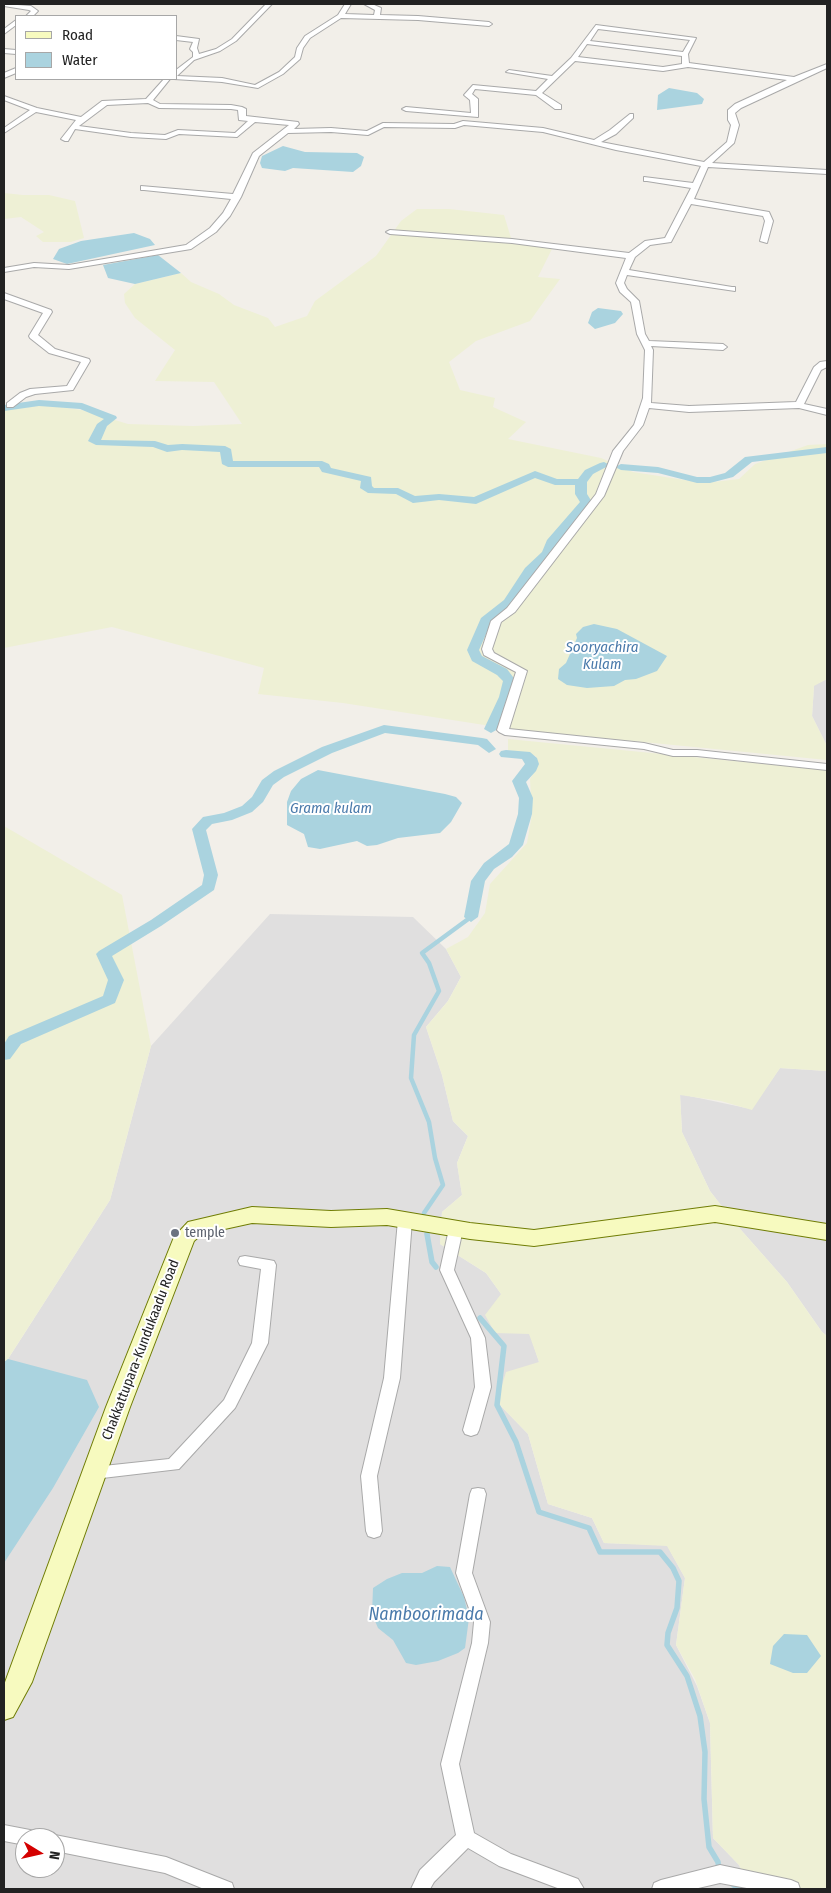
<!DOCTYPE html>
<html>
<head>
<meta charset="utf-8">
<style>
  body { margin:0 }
  #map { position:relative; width:831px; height:1893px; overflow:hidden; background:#f2efe9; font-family:"Fira Sans Condensed",sans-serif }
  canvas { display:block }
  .frame { position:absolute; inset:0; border:5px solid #222; pointer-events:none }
  .legend { position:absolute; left:15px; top:15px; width:162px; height:65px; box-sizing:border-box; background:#fff; border:1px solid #a7a7a7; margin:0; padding:6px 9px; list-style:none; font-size:15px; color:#222 }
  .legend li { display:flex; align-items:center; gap:10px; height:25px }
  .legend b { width:25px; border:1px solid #a7a7a7 }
  .north { position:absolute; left:15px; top:1828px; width:50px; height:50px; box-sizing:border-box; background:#fff; border:1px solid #a7a7a7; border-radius:50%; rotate:99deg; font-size:14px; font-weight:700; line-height:20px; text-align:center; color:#222 }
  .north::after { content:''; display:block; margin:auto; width:18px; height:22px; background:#d40000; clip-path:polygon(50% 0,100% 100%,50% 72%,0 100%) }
</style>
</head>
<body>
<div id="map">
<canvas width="831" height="1893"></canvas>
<div class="frame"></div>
<ul class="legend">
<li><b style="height:6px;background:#f7fabf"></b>Road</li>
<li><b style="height:14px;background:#aad3df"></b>Water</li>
</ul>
<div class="north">N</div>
</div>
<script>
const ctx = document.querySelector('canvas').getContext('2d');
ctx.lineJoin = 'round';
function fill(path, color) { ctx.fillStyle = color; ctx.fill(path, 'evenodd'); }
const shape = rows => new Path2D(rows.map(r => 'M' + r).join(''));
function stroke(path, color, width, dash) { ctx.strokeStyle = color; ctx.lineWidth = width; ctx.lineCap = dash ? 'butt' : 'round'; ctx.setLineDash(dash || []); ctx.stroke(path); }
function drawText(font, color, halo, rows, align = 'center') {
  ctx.font = font + ' "Fira Sans Condensed",sans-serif'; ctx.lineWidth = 4; ctx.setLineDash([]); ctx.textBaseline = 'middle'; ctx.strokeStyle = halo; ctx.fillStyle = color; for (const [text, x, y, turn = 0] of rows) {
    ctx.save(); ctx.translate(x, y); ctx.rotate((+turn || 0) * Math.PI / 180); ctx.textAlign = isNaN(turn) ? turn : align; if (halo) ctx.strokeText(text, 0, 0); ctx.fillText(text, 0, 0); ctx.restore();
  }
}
const residential = shape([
  [827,679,827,746,812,716,814,685],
  [270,914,413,917,446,949,461,977,448,1001,426,1027,442,1075,453,1121,468,1136,457,1163,462,1195,442,1212,440,1244,486,1273,530,1334,539,1362,497,1402,528,1434,548,1504,592,1518,604,1543,667,1545,685,1578,676,1645,697,1686,710,1723,713,1838,739,1865,751,1889,4,1889,4,1362,8,1359,110,1200,151,1046],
  [25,1838,55,1838,55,1868,25,1868],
  [780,1068,827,1071,827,1336,822,1332,787,1282,734,1222,710,1191,682,1132,680,1094,751,1109]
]);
const farmland = shape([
  [4,193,23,195,49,195,75,201,84,238,71,242,43,242,36,236,44,232,21,217,4,219],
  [417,209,449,209,504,215,511,238,553,247,538,277,560,279,530,321,476,341,449,362,460,390,495,398,493,407,526,422,508,439,601,458,633,472,704,483,739,479,755,464,808,445,827,444,827,679,814,686,812,716,827,746,827,760,510,729,343,703,258,694,264,668,112,627,4,648,4,410,45,405,82,410,128,424,193,426,242,424,214,382,155,381,175,350,135,318,125,303,124,294,135,284,181,273,191,282,219,294,234,305,268,318,275,327,307,316,315,301,376,256,401,221],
  [508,739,827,770,827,1071,780,1068,752,1110,721,1101,680,1095,682,1132,710,1191,734,1222,787,1282,822,1332,827,1336,827,1889,751,1889,739,1865,713,1838,710,1723,695,1679,676,1645,685,1578,667,1546,604,1543,592,1518,548,1504,528,1434,497,1402,506,1372,539,1362,529,1334,495,1333,485,1315,501,1294,486,1273,440,1244,442,1212,462,1195,457,1163,468,1136,453,1121,442,1075,426,1027,448,1001,461,977,446,949,468,937,485,913,490,884,527,843,532,814,530,779,537,767,536,756,508,750],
  [4,826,122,895,151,1046,110,1200,8,1359,4,1362]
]);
const water = shape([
  [669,88,697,93,704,99,702,104,657,110,658,95],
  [283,146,305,152,357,153,364,157,361,166,353,172,293,168,285,171,262,168,260,163,262,156],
  [134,233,150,239,155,245,67,264,53,259,59,249,81,241],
  [158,255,181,273,135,284,108,278,103,265],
  [598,308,621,311,623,314,615,323,595,329,588,323,592,312],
  [594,624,617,629,667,656,657,671,636,679,625,680,614,686,587,688,567,685,558,679,559,669,566,663,577,638,576,634,583,627],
  [318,770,445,794,456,797,462,803,451,822,440,833,398,838,377,845,367,846,357,841,320,849,308,847,304,834,287,825,287,802,291,791,301,779],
  [8,1359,87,1380,99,1407,53,1488,4,1563,4,1362],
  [437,1566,450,1567,464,1597,469,1618,465,1648,458,1653,438,1661,416,1665,406,1663,393,1640,378,1628,372,1614,373,1588,387,1579,402,1573,422,1573],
  [784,1634,807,1635,821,1656,807,1673,793,1673,770,1664,773,1646]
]);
const streamFar1 = shape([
  [424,1213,443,1185,435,1158,429,1122,411,1078,414,1035,439,991,429,963,422,953,471,917]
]);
const stream = shape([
  [427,1234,432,1262,436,1267],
  [480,1318,504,1346,497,1405,516,1442,539,1512,589,1528,600,1552,660,1552,673,1568,679,1581,677,1608,668,1633,667,1645,687,1676,700,1716,705,1752,704,1799,709,1847,718,1862,719,1870],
  [730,1882,739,1889]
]);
const canal = shape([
  [39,400,82,403,116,416,117,418,107,426,101,440,155,441,168,445,182,444,225,446,231,449,233,461,322,461,329,464,331,468,371,477,372,486,374,488,398,488,415,496,439,494,474,497,535,471,557,479,578,479,585,470,600,463,604,462,610,465,593,474,587,482,587,494,592,502,590,504,557,544,551,556,534,573,513,605,491,623,479,650,482,656,507,669,516,681,513,697,498,729,491,733,484,729,499,697,503,681,497,675,472,661,467,650,481,618,504,600,525,568,542,552,547,540,580,502,575,494,575,485,555,485,535,478,476,504,439,500,413,503,396,494,368,493,360,488,361,481,322,472,319,467,228,467,222,464,220,452,182,450,167,452,153,447,96,445,88,441,97,424,104,419,80,409,39,406,4,411,4,405,39,400],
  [827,447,827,453,752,462,733,477,710,483,697,483,658,473,621,470,615,467,621,464,658,467,697,477,710,477,725,473,745,457,827,447],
  [384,725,482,738,487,739,496,749,489,753,478,745,385,733,332,753,284,777,273,785,263,802,252,812,232,820,212,824,206,830,218,875,214,890,161,926,112,956,124,980,115,1003,21,1044,10,1059,4,1060,4,1044,9,1036,103,996,108,980,96,954,99,951,151,920,202,885,204,875,192,829,203,817,224,813,242,806,252,797,262,780,274,771,322,747,384,725],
  [506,750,530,752,537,758,539,764,536,771,526,782,533,798,532,814,523,845,512,857,494,869,485,881,478,917,471,922,464,917,471,881,484,863,509,844,518,814,519,798,512,781,525,764,522,759,501,757,499,754,501,751,506,750]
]);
const street = shape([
  [4,4,31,6,38,11,33,16,26,16,31,11,29,10,4,6,4,4],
  [266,4,272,4,236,41,220,51,194,60,177,76,222,78,255,85,279,72,295,57,297,48,305,36,338,15,345,4,351,4,345,14,374,15,375,10,364,4,372,4,381,8,380,15,418,16,489,22,492,24,489,26,418,20,341,18,310,38,303,48,300,59,283,74,258,88,222,82,174,79,176,79,176,70,193,57,193,52,190,49,193,42,176,40,176,36,199,39,197,48,199,54,216,49,232,39,266,4],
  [16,20,16,25,4,34,4,29,16,20],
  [596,25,696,38,688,54,689,63,794,77,827,64,827,68,741,108,735,113,739,125,734,143,712,163,827,170,827,174,708,167,694,199,769,212,773,221,767,243,760,241,765,221,763,216,691,204,671,242,650,245,635,257,629,270,732,287,735,287,735,291,627,275,624,283,627,289,639,301,645,334,649,341,723,344,727,347,723,350,651,346,653,350,651,403,689,406,796,402,814,367,820,362,827,361,827,367,821,370,804,404,827,409,827,415,799,408,689,412,649,408,643,425,623,451,604,496,515,612,501,622,492,649,494,653,527,671,509,729,644,743,673,750,697,750,827,764,827,770,697,756,673,756,644,749,505,735,499,732,497,730,516,672,484,655,482,649,491,621,507,608,596,494,613,451,634,425,643,398,645,350,637,334,631,302,620,292,616,283,626,258,512,243,390,234,386,232,390,230,512,239,629,253,645,241,665,238,691,188,647,181,644,181,644,177,693,183,701,166,616,150,543,132,464,125,455,128,384,127,368,135,331,132,288,133,259,156,241,197,230,216,216,232,191,249,69,269,34,267,4,272,4,268,34,263,69,265,186,245,210,228,223,213,231,199,144,190,141,190,141,186,233,194,253,153,289,125,255,122,237,137,179,134,166,139,131,137,75,129,68,141,65,141,61,139,76,120,36,112,4,133,4,128,30,110,4,100,4,96,37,108,81,117,102,101,146,99,164,79,170,79,153,100,160,104,231,105,242,107,246,109,246,116,298,122,299,124,294,129,331,128,367,131,383,123,454,124,463,121,543,128,594,140,610,130,630,114,633,114,633,118,616,134,601,142,704,162,727,142,731,125,728,120,728,110,735,104,787,80,688,67,663,71,575,61,542,93,561,105,561,109,555,109,536,95,475,89,472,94,478,99,478,117,406,111,402,109,406,107,471,113,470,100,464,95,473,85,536,91,548,79,506,72,509,70,552,76,571,58,596,25],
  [598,29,690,40,683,52,590,41,598,29],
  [587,44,682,56,682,64,663,67,578,57,587,44],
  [148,103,159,108,231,109,238,110,239,120,248,121,235,133,178,130,165,135,131,133,79,126,107,105,148,103],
  [4,49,16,50,16,54,4,53,4,49],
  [16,68,16,73,4,78,4,73,16,68],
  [4,293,51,310,52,312,38,335,55,349,89,359,90,361,73,390,35,394,26,397,13,407,7,407,7,403,20,393,30,389,67,386,81,362,49,353,30,338,29,336,43,313,4,299,4,293],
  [405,1215,410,1216,412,1220,400,1378,377,1476,382,1531,380,1536,374,1538,368,1536,366,1531,361,1476,384,1378,398,1220,400,1216,405,1215],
  [456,1224,461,1225,463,1229,454,1270,485,1338,491,1387,479,1430,477,1434,471,1436,465,1434,463,1430,475,1387,471,1338,440,1270,449,1229,451,1225,456,1224],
  [245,1256,269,1260,274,1261,276,1265,268,1343,235,1408,179,1469,94,1479,88,1477,86,1473,88,1469,94,1467,169,1459,224,1400,252,1343,261,1269,240,1265,238,1261,240,1257,245,1256],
  [478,1488,484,1489,486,1494,472,1573,490,1622,488,1643,459,1764,474,1833,511,1854,578,1879,584,1889,560,1889,499,1866,468,1848,434,1882,430,1889,411,1889,420,1870,456,1835,441,1764,472,1643,474,1622,456,1573,470,1494,472,1489,478,1488],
  [4,1825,30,1830,36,1832,39,1838,25,1838,25,1845,4,1841,4,1825],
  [55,1835,166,1857,232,1883,234,1889,204,1889,165,1873,55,1851,55,1838,48,1838,55,1835],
  [720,1865,791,1880,798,1883,800,1889,752,1889,720,1883,694,1889,652,1889,654,1883,661,1880,720,1865]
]);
const secondary = shape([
  [715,1206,827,1224,827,1240,715,1222,534,1246,470,1239,387,1225,331,1227,252,1223,202,1234,194,1241,130,1407,32,1682,13,1717,4,1720,4,1685,106,1407,174,1237,188,1222,252,1207,331,1211,387,1209,470,1223,534,1230,715,1206]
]);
const markers = [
  [175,1233,5,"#6b7280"]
];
const worshipNames = [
  ["temple",185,1233]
];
const streetNames = [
  ["Chakkattupara-Kundukaadu Road",141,1350,-69]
];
const waterNames = [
  ["Sooryachira",602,648],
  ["Kulam",602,665],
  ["Grama kulam",331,809]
];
const nearWaternames = [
  ["Namboorimada",426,1615]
];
fill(residential, '#e0dfdf');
fill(farmland, '#eef0d5');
fill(water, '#aad3df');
stroke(streamFar1, '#aad3df', 4.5);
stroke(stream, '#aad3df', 5.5);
fill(canal, '#aad3df');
stroke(street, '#a9a9a9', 2);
stroke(secondary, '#707d05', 2);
fill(street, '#fff');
fill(secondary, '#f7fabf');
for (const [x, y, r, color] of markers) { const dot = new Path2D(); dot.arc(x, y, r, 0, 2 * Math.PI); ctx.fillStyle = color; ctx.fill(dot); stroke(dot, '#fff', 2); }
drawText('14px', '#5b616d', '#fff', worshipNames, 'left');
drawText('14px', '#222', '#fff', streetNames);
drawText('italic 15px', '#4a7aab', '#fff', waterNames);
drawText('italic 18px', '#4a7aab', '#fff', nearWaternames);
</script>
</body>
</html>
